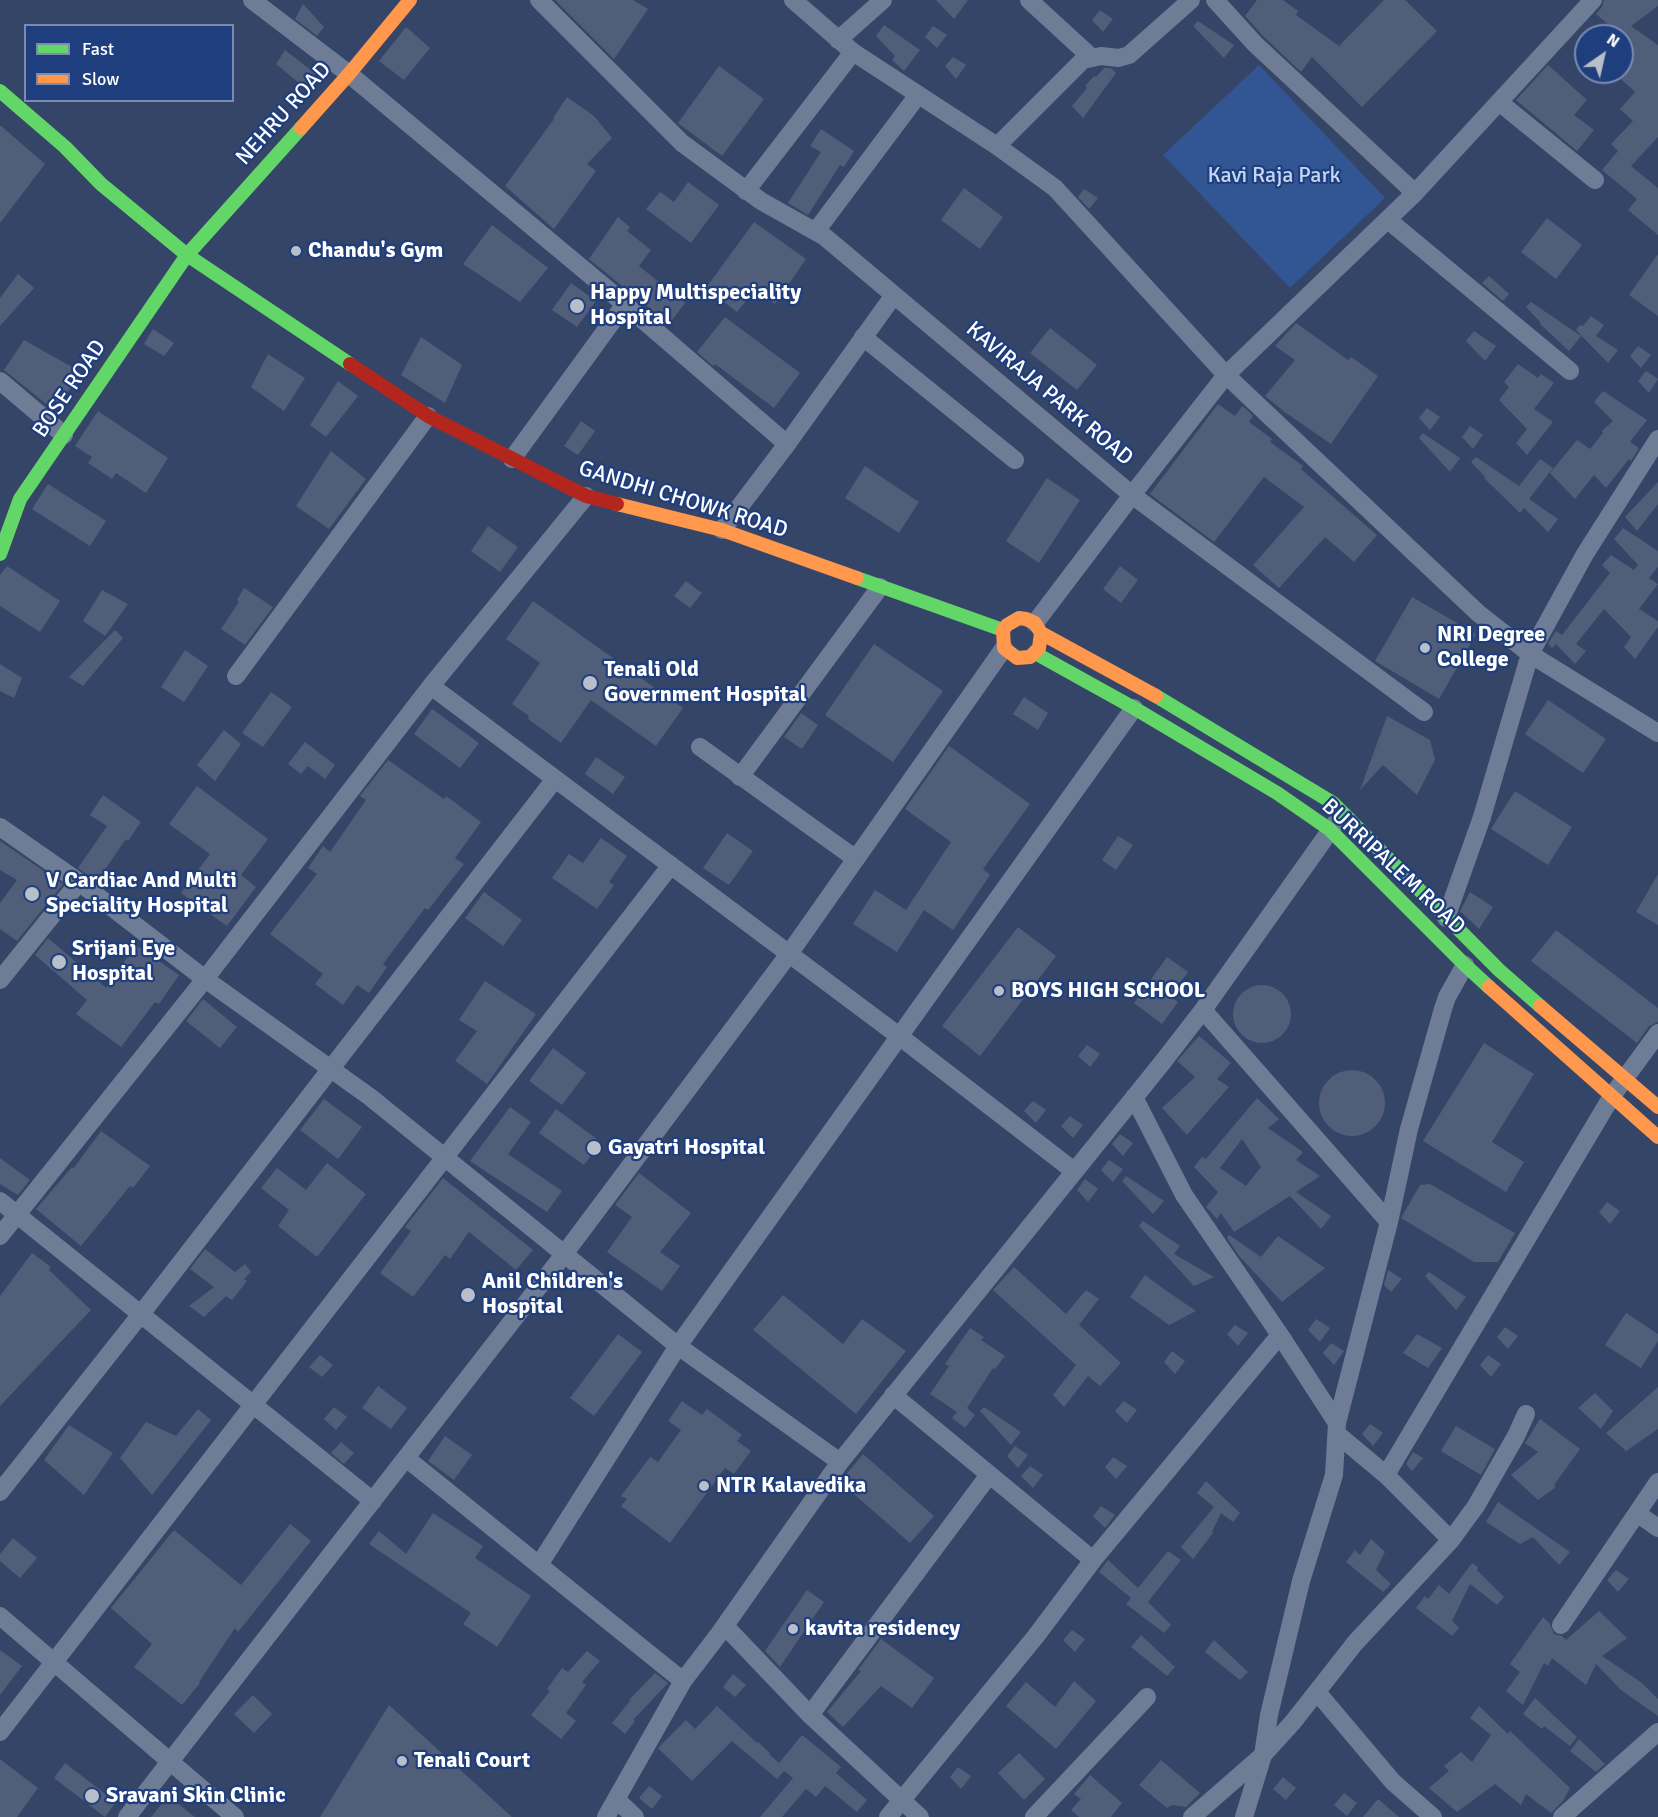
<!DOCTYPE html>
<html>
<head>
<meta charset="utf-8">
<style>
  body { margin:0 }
  #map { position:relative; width:1658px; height:1817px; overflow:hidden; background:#354567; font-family:Signika,sans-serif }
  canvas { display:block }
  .legend { position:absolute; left:24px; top:24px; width:210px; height:78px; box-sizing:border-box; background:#1f3e7d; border:2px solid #798bb1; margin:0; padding:8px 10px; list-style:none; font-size:18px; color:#fff }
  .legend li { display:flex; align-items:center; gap:12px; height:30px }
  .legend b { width:30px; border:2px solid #798bb1 }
  .north { position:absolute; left:1574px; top:24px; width:60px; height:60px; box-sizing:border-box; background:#1f3e7d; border:2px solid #798bb1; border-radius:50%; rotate:34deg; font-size:16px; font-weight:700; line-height:24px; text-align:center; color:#fff }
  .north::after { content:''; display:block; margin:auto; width:21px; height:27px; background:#b8beca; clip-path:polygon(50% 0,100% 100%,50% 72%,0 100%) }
</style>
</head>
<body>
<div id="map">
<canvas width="1658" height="1817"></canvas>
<ul class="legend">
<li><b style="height:8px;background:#63d668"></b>Fast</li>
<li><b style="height:8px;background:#ff974d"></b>Slow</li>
</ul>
<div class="north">N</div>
</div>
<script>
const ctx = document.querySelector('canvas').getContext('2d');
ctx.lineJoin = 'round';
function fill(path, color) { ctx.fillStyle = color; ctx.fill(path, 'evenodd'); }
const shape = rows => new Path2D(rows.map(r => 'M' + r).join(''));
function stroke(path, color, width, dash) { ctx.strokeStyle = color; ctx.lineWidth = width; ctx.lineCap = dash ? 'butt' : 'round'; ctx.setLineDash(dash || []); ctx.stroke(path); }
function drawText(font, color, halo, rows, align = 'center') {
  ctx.font = font + ' Signika,sans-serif'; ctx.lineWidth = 4.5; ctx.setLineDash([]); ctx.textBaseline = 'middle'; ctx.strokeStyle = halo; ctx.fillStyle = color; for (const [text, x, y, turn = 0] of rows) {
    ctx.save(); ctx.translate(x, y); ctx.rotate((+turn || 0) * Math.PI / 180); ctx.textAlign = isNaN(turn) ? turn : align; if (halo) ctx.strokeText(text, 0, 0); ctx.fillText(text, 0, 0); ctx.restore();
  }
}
const green = shape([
  [1259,65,1385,198,1290,288,1163,155]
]);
const building = shape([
  [555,0,633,0,648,9,614,59],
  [936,0,968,0,954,19],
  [1257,0,1283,0,1298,11,1296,15,1339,46,1384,0,1405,0,1437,31,1362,107,1312,57,1301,72,1263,36,1245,16],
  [1604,0,1658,0,1658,6,1631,26,1658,45,1658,137,1631,166,1658,188,1658,235,1628,210,1637,199,1602,170,1618,151,1611,144,1633,121,1620,109,1635,92,1622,80,1622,36,1596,14,1602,7],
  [303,4,324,27,317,36,295,19],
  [1100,10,1113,19,1103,32,1092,20],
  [1198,21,1234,45,1224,58,1193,26],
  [884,25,920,50,904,71,892,60,895,56,876,36],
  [933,26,947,35,937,48,925,37],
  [406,27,430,48,404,80,379,61],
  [285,50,316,74,304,87,276,64],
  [953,57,966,65,956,79,945,66],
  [1548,65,1587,100,1574,115,1594,130,1577,151,1516,100],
  [719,66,764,99,722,156,678,123],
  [1104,68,1111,68,1116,73,1083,118,1072,106,1087,88,1085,86,1094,76,1096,77],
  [567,97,594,116,612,138,587,164,596,171,554,229,505,186,554,119,553,118],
  [0,125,45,164,0,223],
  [821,129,854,151,844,167,840,165,808,215,788,203,821,152,810,146],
  [688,182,719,205,691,243,646,209,660,192,674,202],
  [964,188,1003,217,980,249,941,220],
  [1084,189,1098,198,1089,209,1078,197],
  [618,217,630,227,627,231,651,250,639,266,685,303,669,324,589,259],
  [1547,218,1582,245,1556,279,1521,252],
  [754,222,806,259,775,304,755,290,737,312,706,288],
  [492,225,548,268,520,302,463,264],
  [1658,254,1658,316,1629,295],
  [18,274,34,288,0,326,0,298],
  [1489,276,1509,294,1503,301,1482,283],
  [571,283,596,301,577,327,552,310],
  [1531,302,1581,336,1569,351,1540,324,1541,323,1526,307],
  [1591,316,1604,325,1596,336,1618,350,1608,363,1576,330,1580,325,1583,326],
  [725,317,800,373,774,408,715,364,713,366,697,352],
  [1296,323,1348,360,1351,357,1378,376,1331,444,1286,413,1265,396,1295,360,1275,346],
  [1050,328,1097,365,1077,390,1030,353],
  [153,329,174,343,164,356,144,344],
  [1474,331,1496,346,1485,361,1466,341],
  [421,337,462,365,445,403,401,375],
  [24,340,81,372,55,411,4,370],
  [1638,346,1651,355,1641,368,1630,356],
  [268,354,305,378,284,411,251,387],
  [1518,364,1538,378,1541,374,1554,383,1534,409,1553,422,1527,455,1516,443,1527,429,1499,400,1509,387,1504,382],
  [1646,371,1658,379,1649,393,1638,381],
  [338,381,358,396,326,437,310,425],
  [1603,391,1647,420,1630,442,1639,448,1631,461,1629,459,1606,488,1594,475,1575,499,1550,473,1577,440,1590,449,1603,433,1602,431,1613,421,1594,402],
  [1218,404,1235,416,1242,406,1247,410,1253,416,1249,422,1272,439,1270,442,1303,466,1301,469,1377,535,1354,562,1325,537,1279,588,1253,565,1304,507,1264,477,1214,542,1150,494],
  [1427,408,1440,417,1430,430,1419,418],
  [98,411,168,458,146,493,116,473,112,479,88,463,92,457,75,446],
  [581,421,595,431,578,455,564,446],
  [1470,426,1483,435,1473,449,1462,437],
  [1423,433,1460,458,1450,472,1419,438],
  [331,451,366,479,329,529,296,506],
  [1476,457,1519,486,1540,459,1553,468,1529,499,1558,519,1548,532,1524,508,1520,513,1484,478,1485,477,1471,462],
  [865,466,919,502,899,533,845,498],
  [1047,478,1080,500,1039,563,1006,541],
  [1658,482,1658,504,1637,531,1625,517],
  [48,484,106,521,90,546,32,509],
  [488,526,518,547,500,572,471,551],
  [1623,528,1658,551,1658,567,1649,578,1658,584,1639,609,1658,621,1658,627,1635,659,1624,647,1631,637,1604,609,1576,644,1586,651,1575,664,1556,644,1552,648,1548,644,1556,631,1562,635,1610,573,1602,565,1611,555,1634,570,1638,565,1614,539],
  [7,566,60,601,40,632,0,606,0,575],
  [1120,566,1138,580,1121,603,1103,589],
  [686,581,702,593,690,608,674,596],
  [244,588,273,607,245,645,221,629,239,602,237,600],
  [102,590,128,604,105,636,83,621],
  [1412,597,1476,634,1439,699,1375,661],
  [533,601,683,708,656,746,591,700,561,743,528,719,529,716,512,704,540,663,506,639],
  [115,630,123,638,83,686,69,677],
  [874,644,943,691,893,762,825,715],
  [185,650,208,666,184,702,161,687],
  [0,664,22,678,14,698,0,691],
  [271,692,292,707,263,747,242,733],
  [1024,697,1048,713,1038,730,1013,714],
  [1548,700,1606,739,1583,773,1525,734],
  [432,709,479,743,460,768,414,734],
  [801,713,818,725,802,749,784,737],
  [1387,716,1430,740,1435,760,1417,795,1383,765,1360,790],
  [224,730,241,744,215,781,197,765],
  [305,742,335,765,325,779,308,766,301,774,288,764],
  [949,746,1030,804,983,869,990,875,953,930,924,910,897,952,853,924,875,890,906,910,951,842,905,809],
  [596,757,625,777,613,794,585,774],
  [388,760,444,799,446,796,481,822,455,858,464,864,428,910,425,908,383,964,387,967,369,993,357,985,343,1005,315,984,323,974,270,934,317,874,308,868,323,846,330,852,366,800,360,796],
  [197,786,268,839,241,875,256,887,227,926,181,893,210,854,169,824],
  [1515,791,1572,827,1548,865,1491,829],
  [103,795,141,822,128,841,126,839,97,881,78,868,107,826,90,815],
  [727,833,753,851,729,885,703,868],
  [1118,836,1133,845,1116,870,1102,860],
  [601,838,627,856,609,882,614,885,597,909,552,878,569,854,583,863],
  [0,841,63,884,17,941,0,929,0,903,17,880,0,870],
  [1658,874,1658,925,1636,912],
  [484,892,522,920,503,946,465,918],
  [1470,892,1493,907,1479,929,1460,911],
  [1018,927,1056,956,980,1056,942,1026],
  [1556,930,1658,1008,1658,1022,1649,1026,1637,1043,1531,961],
  [48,938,106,988,136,945,179,975,159,1004,155,1002,121,1047,76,1014,87,1000,35,955],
  [1167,957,1188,972,1170,996,1178,1002,1162,1024,1134,1003],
  [485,981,536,1014,487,1084,455,1061,477,1031,459,1020],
  '1233 1014a29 29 0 1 1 58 0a29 29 0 1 1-58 0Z',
  [203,999,237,1027,220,1048,186,1021],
  [1199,1036,1231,1063,1217,1079,1229,1087,1187,1135,1162,1108,1195,1077,1177,1061],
  [1484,1043,1534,1074,1492,1142,1524,1162,1506,1192,1423,1141],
  [1087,1045,1100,1054,1090,1067,1078,1056],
  [553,1048,586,1073,562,1105,529,1081],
  '1319 1103a33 33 0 1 1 66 0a33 33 0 1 1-66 0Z',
  [1257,1098,1279,1119,1268,1128,1303,1152,1296,1160,1320,1176,1296,1192,1331,1216,1321,1229,1290,1196,1234,1232,1221,1213,1217,1219,1206,1207,1218,1192,1194,1167,1202,1157,1206,1159],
  [1242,1139,1261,1167,1246,1186,1220,1168],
  [324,1099,362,1127,338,1159,300,1130],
  [1033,1101,1046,1110,1036,1123,1024,1111],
  [510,1107,531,1122,508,1154,562,1191,547,1212,470,1161],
  [556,1109,601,1142,584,1165,539,1133],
  [1070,1116,1083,1125,1073,1138,1061,1126],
  [101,1131,150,1166,133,1188,130,1186,81,1246,36,1209,72,1167,73,1169],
  [1120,1134,1133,1143,1123,1156,1112,1144],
  [0,1158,30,1180,18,1195,0,1184],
  [1109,1160,1123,1169,1113,1182,1101,1170],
  [327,1163,366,1194,317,1257,278,1226,289,1210,261,1188,277,1168,306,1190],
  [639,1173,691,1213,660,1252,680,1266,662,1291,607,1252,632,1217,615,1205],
  [1126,1176,1164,1201,1153,1214,1122,1181],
  [443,1178,533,1250,516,1270,469,1232,450,1259,445,1255,413,1297,380,1273,411,1231,405,1227],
  [1085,1179,1098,1189,1088,1202,1077,1190],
  [1430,1184,1515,1233,1498,1262,1474,1262,1401,1218,1420,1185],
  [1607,1202,1620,1211,1610,1224,1599,1212],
  [1143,1221,1180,1246,1174,1254,1214,1277,1194,1286,1139,1226],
  [1229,1235,1261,1257,1278,1236,1325,1268,1282,1302,1239,1256,1227,1238],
  [205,1249,235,1272,245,1264,251,1272,244,1279,247,1281,232,1300,226,1296,204,1317,189,1306,214,1287,190,1269],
  [32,1253,51,1267,49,1270,91,1310,0,1406,0,1296],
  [1014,1267,1066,1314,1086,1290,1099,1299,1079,1325,1121,1363,1100,1386,1088,1376,1064,1407,1053,1395,1076,1365,993,1290],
  [1388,1270,1402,1279,1391,1292,1384,1285],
  [1429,1272,1466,1297,1456,1310,1425,1276],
  [1145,1275,1161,1287,1196,1311,1169,1325,1130,1297],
  [783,1295,843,1344,862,1319,906,1351,856,1414,753,1330],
  [1626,1313,1658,1334,1658,1341,1641,1368,1605,1345],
  [1316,1319,1330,1328,1320,1342,1308,1330],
  [1235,1325,1248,1333,1238,1346,1227,1334],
  [1505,1327,1518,1336,1508,1349,1497,1337],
  [970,1328,984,1337,981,1340,1005,1356,995,1369,993,1368,967,1408,975,1415,965,1428,952,1418,957,1412,930,1394,949,1366,945,1364],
  [618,1334,642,1352,594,1416,570,1398],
  [1417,1334,1442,1348,1428,1368,1403,1353],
  [1331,1343,1344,1351,1334,1365,1323,1353],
  [1172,1351,1185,1361,1175,1374,1164,1362],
  [320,1355,333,1365,322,1377,309,1367],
  [1488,1355,1501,1364,1491,1377,1480,1365],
  [378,1386,407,1408,391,1429,362,1408],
  [1658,1387,1658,1429,1626,1451,1606,1433],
  [1595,1393,1613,1411,1601,1429,1578,1408],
  [682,1401,702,1415,707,1409,742,1435,737,1441,751,1451,734,1474,725,1468,670,1543,621,1506,627,1499,621,1496,650,1457,658,1462,681,1430,668,1421],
  [1124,1401,1137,1410,1127,1423,1115,1411],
  [334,1407,347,1417,336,1430,324,1419],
  [984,1407,1021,1432,1011,1445,980,1411],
  [198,1409,211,1420,152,1495,120,1458,146,1422,176,1436],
  [1540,1419,1580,1449,1554,1485,1556,1487,1538,1500,1511,1475,1538,1452,1525,1443],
  [1370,1424,1383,1433,1373,1446,1362,1434],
  [69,1425,113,1453,84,1495,44,1460],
  [1456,1426,1495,1449,1481,1475,1441,1451],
  [445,1436,472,1455,454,1480,428,1461],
  [341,1442,354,1453,344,1464,331,1453],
  [1015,1446,1028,1455,1018,1468,1007,1456],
  [1413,1452,1423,1458,1412,1471,1406,1464],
  [863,1454,934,1516,910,1543,840,1482],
  [1113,1457,1127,1466,1116,1479,1105,1467],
  [1030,1466,1043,1475,1033,1488,1021,1476],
  [1206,1481,1240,1513,1233,1522,1221,1513,1212,1532,1213,1533,1193,1559,1181,1547,1214,1507,1197,1493],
  [1498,1502,1570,1552,1559,1565,1533,1537,1520,1544,1486,1522],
  [1101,1506,1115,1515,1105,1528,1093,1516],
  [433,1513,483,1546,475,1558,531,1596,497,1647,463,1624,471,1613,369,1544,379,1531,406,1554],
  [290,1524,311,1541,238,1632,235,1628,199,1682,200,1683,182,1705,134,1667,152,1644,111,1608,174,1530,241,1585],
  [13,1538,37,1558,20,1578,0,1561,0,1554],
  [1371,1539,1385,1552,1376,1570,1391,1584,1383,1592,1346,1562,1355,1550,1360,1555],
  [1168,1551,1181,1560,1148,1602,1171,1625,1164,1633,1126,1604,1131,1598,1099,1572,1108,1560,1138,1588],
  [1472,1563,1478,1567,1477,1570,1504,1597,1497,1605,1470,1584,1452,1621,1459,1628,1452,1636,1416,1608,1425,1596,1428,1599,1439,1585,1449,1594],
  [1616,1570,1629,1579,1618,1592,1607,1580],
  [807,1590,824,1602,780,1667,765,1651],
  [1599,1611,1627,1638,1602,1656,1642,1683,1658,1699,1658,1716,1621,1690,1596,1664,1586,1685,1552,1658,1548,1666,1544,1663,1523,1705,1506,1691,1520,1672,1510,1664,1543,1617,1550,1624,1554,1634,1562,1636,1566,1640],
  [1072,1630,1085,1639,1075,1652,1063,1640],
  [1141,1635,1175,1667,1167,1676,1131,1647],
  [881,1639,934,1678,912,1708,881,1686,843,1727,827,1712,861,1671,858,1670],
  [1214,1640,1248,1672,1240,1680,1205,1652],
  [0,1650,22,1666,0,1695],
  [587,1651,600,1661,582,1682,586,1685,566,1713,576,1721,561,1739,531,1715,550,1691,547,1689,562,1668,568,1672],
  [655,1673,668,1683,633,1720,635,1721,625,1734,612,1723,630,1701,629,1700],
  [733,1674,746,1685,735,1697,723,1687],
  [1074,1681,1096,1701,1056,1749,1006,1706,1026,1682,1055,1707],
  [253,1695,272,1714,254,1733,234,1714],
  [1535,1698,1577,1737,1570,1746,1544,1726,1542,1729,1523,1714],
  [389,1705,512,1817,320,1817],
  [717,1706,757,1743,758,1742,770,1753,769,1754,779,1763,802,1735,841,1767,836,1773,867,1800,857,1812,825,1786,816,1797,806,1789,782,1817,760,1817,793,1778,784,1771,777,1779,732,1741,692,1781,658,1748,686,1720,695,1729],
  [1479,1706,1508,1734,1510,1731,1570,1788,1563,1801,1551,1813,1526,1794,1521,1805,1495,1784,1457,1812,1429,1788,1449,1771,1444,1766,1461,1752,1472,1762,1491,1735,1470,1718],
  [1579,1739,1605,1764,1596,1772,1570,1751],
  [1019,1753,1045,1779,1024,1800,998,1773],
  [0,1759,38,1788,17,1817,0,1817],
  [1161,1760,1200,1793,1186,1807,1172,1805,1167,1808,1139,1785],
  [65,1763,116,1802,105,1817,54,1778],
  [958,1767,971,1776,961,1789,950,1777],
  [1090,1775,1122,1803,1111,1817,1079,1817,1071,1810,1081,1799,1074,1794],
  [1283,1777,1296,1788,1286,1800,1273,1789],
  [649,1786,662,1796,652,1809,639,1798],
  [1344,1793,1357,1803,1347,1816,1334,1805],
  [168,1796,195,1817,151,1817],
  [1378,1799,1399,1817,1363,1817]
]);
const street = shape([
  [252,0,349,74,607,289,787,444,722,530],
  [539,0,682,143,761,201,825,237,894,295,787,444],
  [793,0,853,52,997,146,1055,188,1226,375,1132,495,1424,712],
  [1029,0,1091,57],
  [1215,0,1255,44,1415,193],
  [1593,0,1415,193,1226,375,1478,613,1530,654,1658,733],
  [838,40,883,0],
  [1499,102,1595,180],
  [997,146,1083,60,1101,56,1119,58,1129,55,1191,0],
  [746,191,853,52],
  [1388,220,1570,371],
  [816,231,918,95],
  [894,295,1132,495,1035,623],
  [863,337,1015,460],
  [0,381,64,435],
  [512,459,625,304],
  [236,676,428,416],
  [431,686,899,1036,1074,1171],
  [700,747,856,859],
  [740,777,880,587],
  [0,827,79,882,205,979,370,1097,678,1346,840,1462],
  [1446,918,1482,817,1530,654,1585,554,1658,439],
  [0,980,79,882],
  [1203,1010,1389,1222],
  [1134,1097,1184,1195,1280,1335,1337,1423],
  [0,1201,373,1501],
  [0,1236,205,979,431,686,586,496],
  [893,1395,1093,1560],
  [1337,1434,1386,1475,1451,1540],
  [406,1458,683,1681],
  [1386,1475,1612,1096,1658,1033],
  [0,1492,141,1314,555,779],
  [1638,1514,1658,1528],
  [539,1565,678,1346,1134,708],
  [0,1616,235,1817],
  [1561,1625,1658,1482],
  [725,1626,810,1715,920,1817],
  [1317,1692,1393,1782,1433,1817],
  [810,1715,989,1475],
  [0,1732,671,865],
  [617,1800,635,1817],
  [127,1817,565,1253,789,954,1004,648],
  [606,1817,683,1681,719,1634,840,1462,1162,1063,1203,1010,1337,821],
  [888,1817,1036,1636,1093,1560,1280,1335],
  [1034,1817,1147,1697],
  [1192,1817,1263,1755,1293,1722,1355,1643,1451,1540,1476,1506,1516,1436,1526,1414],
  [1244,1817,1263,1755,1269,1715,1301,1581,1334,1475,1337,1423,1389,1222,1409,1129,1443,1009,1447,997,1465,965],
  [1562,1817,1658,1732]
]);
const fast = shape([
  [0,91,65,147,101,184,187,255,350,364],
  [0,554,20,499,187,255,301,128],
  [857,578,1003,630],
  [1035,653,1134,708,1277,793,1329,829,1465,965,1489,987],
  [1156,696,1333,803,1499,970,1540,1006]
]);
const slow = shape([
  [301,128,349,74,410,0],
  [617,504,722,530,857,578],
  [1041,633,1039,648,1030,657,1017,658,1004,648,1003,630,1007,625,1019,618,1026,619,1035,623,1041,633,1156,696],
  [1489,987,1658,1137],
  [1540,1006,1658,1107]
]);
const jam = shape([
  [350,364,428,416,586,496,617,504]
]);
const markers = [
  [296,251,6,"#b8beca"],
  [577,306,8,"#b8beca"],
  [1425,648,6,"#b8beca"],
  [590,683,8,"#b8beca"],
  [32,894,8,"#b8beca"],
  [59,962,8,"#b8beca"],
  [999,991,6,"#b8beca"],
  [594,1148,8,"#b8beca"],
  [468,1295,8,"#b8beca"],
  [704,1486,6,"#b8beca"],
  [793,1629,6,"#b8beca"],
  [402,1761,6,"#b8beca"],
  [92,1796,8,"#b8beca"]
];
const streetNames = [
  ["NEHRU ROAD",284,114,-48],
  ["BOSE ROAD",70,389,-56],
  ["KAVIRAJA PARK ROAD",1049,394,40],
  ["GANDHI CHOWK ROAD",683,500,17],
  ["BURRIPALEM ROAD",1393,867,43]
];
const parkNames = [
  ["Kavi Raja Park",1274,176]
];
const poiNames = [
  ["Chandu's Gym",308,251],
  ["Happy Multispeciality",590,293],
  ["Hospital",590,318],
  ["NRI Degree",1437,635],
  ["College",1437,660],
  ["Tenali Old",604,670],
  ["Government Hospital",604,695],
  ["V Cardiac And Multi",46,881],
  ["Speciality Hospital",46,906],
  ["Srijani Eye",72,949],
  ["Hospital",72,974],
  ["BOYS HIGH SCHOOL",1011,991],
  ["Gayatri Hospital",608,1148],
  ["Anil Children's",482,1282],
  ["Hospital",482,1307],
  ["NTR Kalavedika",716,1486],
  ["kavita residency",805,1629],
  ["Tenali Court",414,1761],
  ["Sravani Skin Clinic",106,1796]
];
fill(green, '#325594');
fill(building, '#505e79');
stroke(street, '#6f7c96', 18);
stroke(fast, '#63d668', 14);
stroke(slow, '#ff974d', 14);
stroke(jam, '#b3261e', 14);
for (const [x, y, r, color] of markers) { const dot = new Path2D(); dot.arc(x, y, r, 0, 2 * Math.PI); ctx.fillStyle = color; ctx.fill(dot); stroke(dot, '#1f3e7d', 2); }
drawText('22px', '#fff', '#1f3e7d', streetNames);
drawText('22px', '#c6d6f5', '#1f3e7d', parkNames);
drawText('bold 22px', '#fff', '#1f3e7d', poiNames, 'left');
</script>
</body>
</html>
